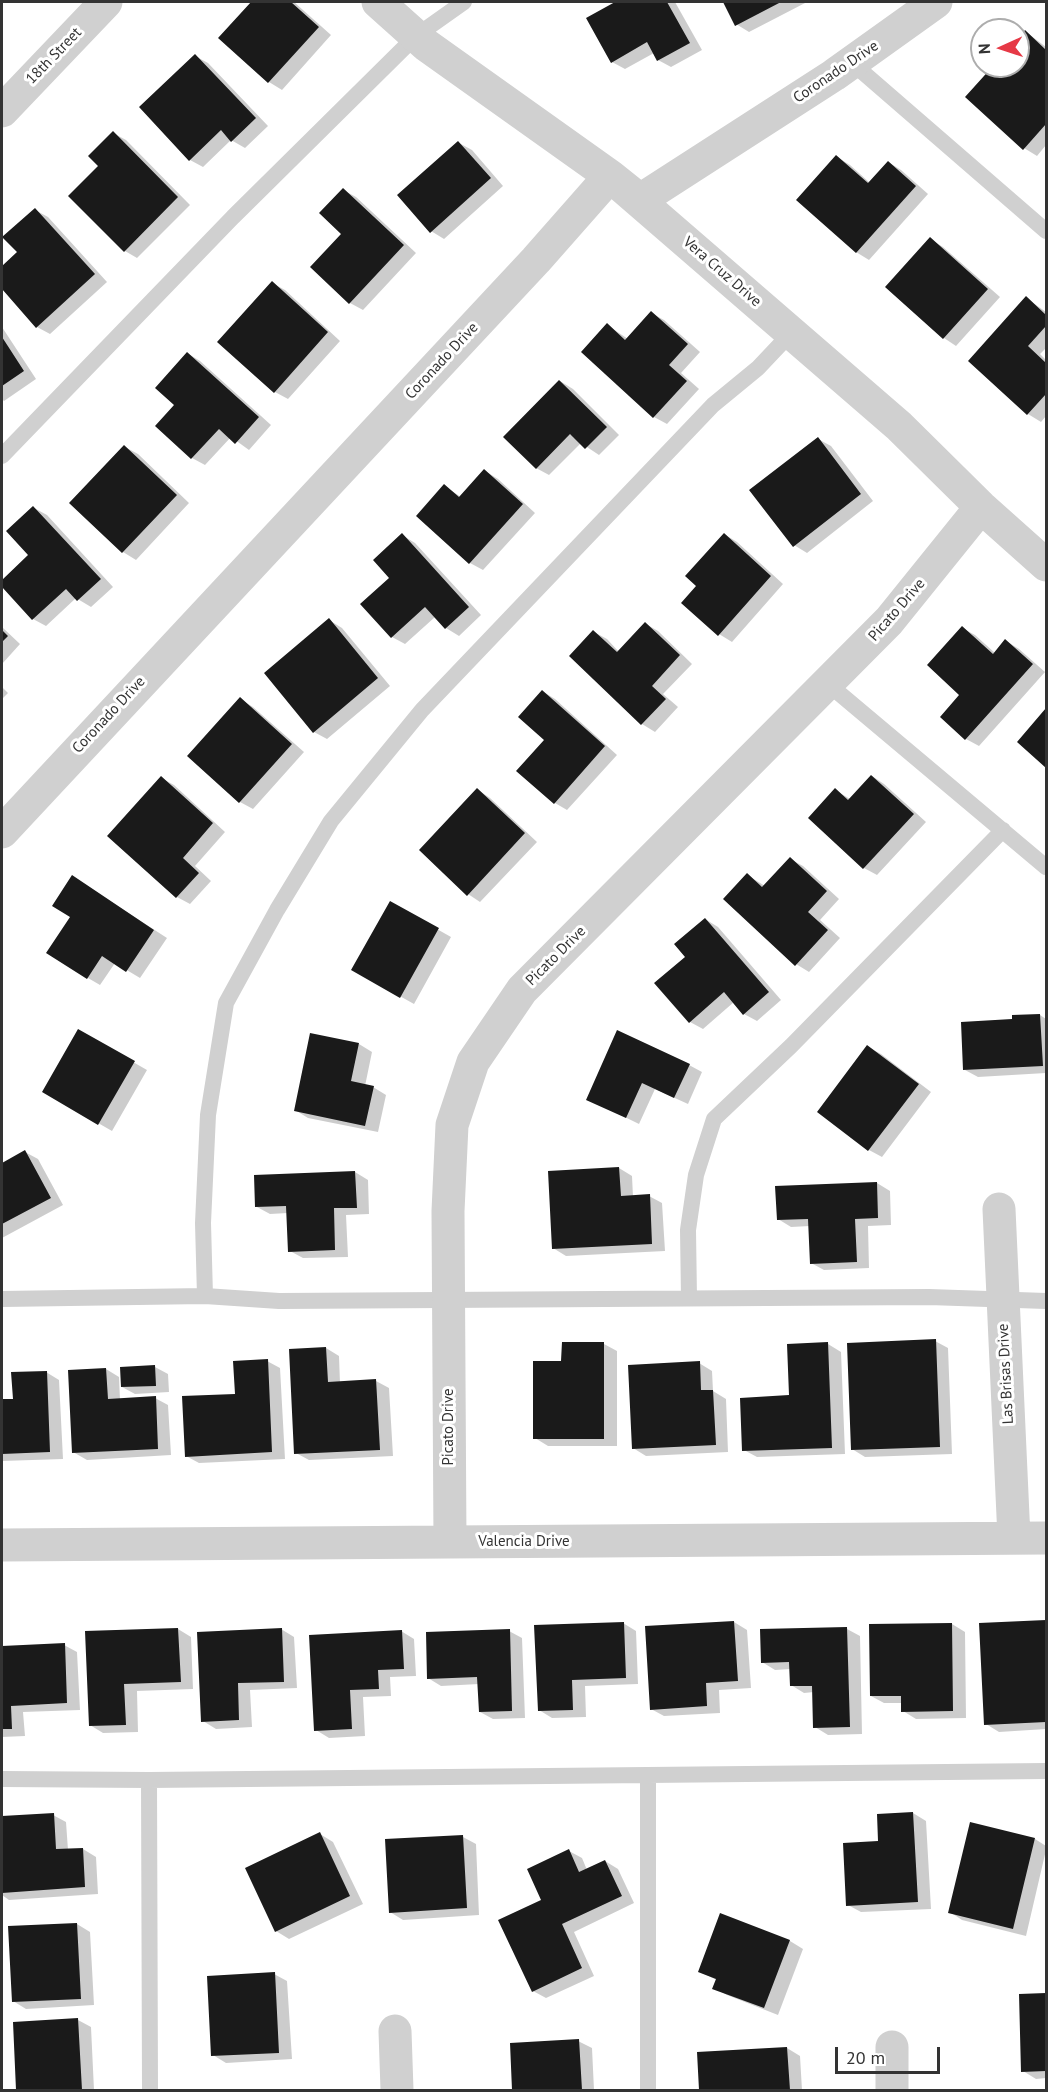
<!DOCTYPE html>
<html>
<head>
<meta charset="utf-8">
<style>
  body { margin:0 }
  #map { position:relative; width:1048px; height:2092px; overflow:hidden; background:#fff; font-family:"PT Sans",sans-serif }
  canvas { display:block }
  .frame { position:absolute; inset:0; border:3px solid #333; pointer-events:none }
  .north { position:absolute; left:970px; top:18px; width:60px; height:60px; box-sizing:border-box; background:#fff; border:2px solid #adadad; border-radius:50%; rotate:267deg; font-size:16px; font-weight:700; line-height:24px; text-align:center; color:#333 }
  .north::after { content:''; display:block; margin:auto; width:21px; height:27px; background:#e63946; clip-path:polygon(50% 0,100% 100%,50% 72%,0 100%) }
  .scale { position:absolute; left:835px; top:2047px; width:105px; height:27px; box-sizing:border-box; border:3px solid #333; border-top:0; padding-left:8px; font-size:18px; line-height:21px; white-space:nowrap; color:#333; -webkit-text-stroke:4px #fff; paint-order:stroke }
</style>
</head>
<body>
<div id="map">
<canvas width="1048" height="2092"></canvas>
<div class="frame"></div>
<div class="north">N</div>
<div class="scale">20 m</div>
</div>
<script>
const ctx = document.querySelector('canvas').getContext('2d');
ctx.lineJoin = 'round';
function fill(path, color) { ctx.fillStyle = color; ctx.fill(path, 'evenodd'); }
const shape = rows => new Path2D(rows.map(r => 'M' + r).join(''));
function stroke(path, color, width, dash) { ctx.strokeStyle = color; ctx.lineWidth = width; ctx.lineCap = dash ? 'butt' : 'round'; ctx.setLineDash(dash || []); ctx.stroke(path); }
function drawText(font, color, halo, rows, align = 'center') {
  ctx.font = font + ' "PT Sans",sans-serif'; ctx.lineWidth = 6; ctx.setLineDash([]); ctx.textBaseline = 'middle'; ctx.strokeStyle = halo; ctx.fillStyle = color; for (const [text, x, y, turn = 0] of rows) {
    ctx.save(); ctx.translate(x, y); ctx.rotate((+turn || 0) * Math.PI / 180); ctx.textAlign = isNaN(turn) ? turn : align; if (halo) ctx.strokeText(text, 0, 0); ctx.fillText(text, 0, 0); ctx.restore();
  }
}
const shadow = shape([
  [253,2,294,2,331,35,282,90,269,82,220,38],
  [618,2,675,2,702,50,671,67,658,60,654,53,625,69,612,62,588,18],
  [724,2,807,2,749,32,736,24],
  [1026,32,1046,47,1046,145,1037,156,1024,148,995,66,1018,66,1018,41],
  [195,56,208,63,268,126,245,148,231,140,203,167,190,160],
  [113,133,126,140,190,205,137,258,125,251,100,166],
  [459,143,472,150,503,186,444,239,431,231],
  [837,157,850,165,870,183,888,162,901,170,928,194,869,260,856,252],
  [343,190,356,197,416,253,363,310,350,303,343,234],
  [35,210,48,217,107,282,50,334,37,327,2,287,2,268,19,252],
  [930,239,943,247,1000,297,956,346,944,338],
  [272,283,285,290,340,341,288,399,275,392],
  [1026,298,1046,312,1046,348,1040,354,1046,360,1046,416,1041,422,1028,414,970,361],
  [651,313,664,320,700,352,681,373,699,389,667,424,654,417,607,325,628,339],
  [2,327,36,379,4,401,2,399],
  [187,353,200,361,271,425,249,450,231,437,205,465,192,458,158,426,176,405],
  [560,381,573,389,619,435,599,455,581,443,549,475,536,468],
  [818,439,831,446,873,501,807,553,794,545],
  [125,447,138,454,189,503,136,560,123,552,71,503],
  [485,471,498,479,535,513,483,570,470,563,444,486,461,497],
  [34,508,47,515,113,587,91,607,76,598,46,626,33,619,2,584,31,555],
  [724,534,737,542,783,584,732,642,719,634,698,586],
  [402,535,415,543,481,615,459,636,446,628,435,617,405,644,392,637,362,604,391,578],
  [329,620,342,628,390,686,327,739,314,732],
  [646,624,658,631,692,664,663,694,678,707,655,732,642,724,571,656,594,632,607,639,619,652],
  [2,627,20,644,2,664],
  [962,628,975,635,995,653,1006,641,1019,649,1045,672,979,746,966,739,962,694],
  [2,687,8,693,2,699],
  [542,691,555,699,617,755,567,810,555,803,546,740],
  [240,699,253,707,304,752,253,809,240,802],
  [1046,710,1046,766,1019,741],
  [872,776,884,784,926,822,877,875,864,868,810,817,835,790,850,799],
  [161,778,174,785,225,832,195,866,211,881,190,904,177,897,109,836],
  [478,790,490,798,537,842,480,902,468,894],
  [790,859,803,866,839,899,820,920,840,938,809,972,796,964,747,875,765,886],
  [85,885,167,938,140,978,115,963,100,985,88,978,72,917],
  [391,903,451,937,414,1004,353,970],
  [705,919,718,927,781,1000,757,1021,744,1014,734,1002,703,1029,690,1022,687,957],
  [1040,1015,1046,1019,1046,1073,978,1077,965,1070,1014,1020],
  [79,1031,147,1070,112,1131,44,1092],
  [359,1044,372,1052,365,1086,373,1087,386,1095,378,1132,308,1118,295,1110],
  [868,1047,881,1054,931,1092,882,1157,869,1150,819,1112],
  [689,1065,702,1072,688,1104,655,1089,639,1124,588,1099],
  [25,1152,38,1159,63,1205,2,1238,2,1164],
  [619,1168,632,1176,633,1197,649,1196,662,1203,665,1251,566,1256,553,1248],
  [355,1172,368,1180,369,1214,346,1215,348,1257,303,1258,290,1251,288,1213,270,1214,257,1207,255,1176],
  [877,1183,890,1191,891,1225,868,1226,869,1268,824,1270,811,1263,810,1226,791,1227,778,1219],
  [935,1341,948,1348,952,1454,865,1457,852,1449],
  [604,1344,617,1351,617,1446,548,1446,535,1438,563,1363],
  [828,1344,841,1352,845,1454,757,1457,744,1450,791,1397],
  [326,1348,339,1356,340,1383,376,1381,389,1388,393,1456,309,1460,296,1453],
  [267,1361,280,1368,285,1459,199,1463,186,1456],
  [699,1363,712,1371,713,1391,726,1399,728,1452,646,1456,633,1448],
  [155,1367,168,1374,169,1392,135,1394,122,1387],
  [106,1369,119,1377,120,1400,155,1398,168,1405,171,1455,87,1460,73,1452],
  [46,1372,59,1380,63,1459,2,1461,2,1401,14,1400],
  [1046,1621,1046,1729,999,1732,986,1724,981,1624],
  [734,1622,747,1630,751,1688,719,1690,720,1713,664,1716,651,1709],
  [623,1623,636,1631,638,1684,585,1686,586,1717,552,1718,539,1710],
  [952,1624,965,1632,966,1718,916,1719,903,1711,903,1703,884,1703,871,1696],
  [178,1629,191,1637,193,1689,137,1691,138,1732,103,1733,90,1725,87,1633],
  [281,1629,294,1637,297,1688,250,1690,252,1727,216,1729,203,1721],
  [847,1629,860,1636,862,1734,828,1735,815,1727,814,1692,804,1693,791,1685,791,1669,775,1670,762,1662],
  [401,1631,414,1639,416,1676,390,1677,391,1696,363,1697,365,1736,329,1738,316,1730,311,1636],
  [509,1631,522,1638,525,1718,493,1719,480,1712,479,1684,441,1686,428,1678],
  [64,1645,77,1652,80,1710,23,1712,25,1736,2,1737,2,1647],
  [913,1813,926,1821,931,1909,861,1912,848,1905,880,1843],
  [53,1815,66,1822,68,1850,83,1849,96,1857,98,1894,9,1900,2,1895,2,1818],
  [320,1834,333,1842,363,1904,289,1939,276,1931],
  [463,1837,476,1844,479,1915,403,1920,390,1912],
  [1035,1839,1046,1846,1046,1850,1026,1936,962,1920,950,1912],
  [569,1851,582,1858,587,1870,605,1861,618,1869,634,1903,574,1932,594,1976,546,1998,533,1991,543,1900],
  [721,1915,790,1941,803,1949,778,2015,727,1995,714,1988,717,1980,700,1972],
  [77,1924,90,1932,94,2005,26,2009,13,2001,9,1928],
  [274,1974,287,1981,292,2059,226,2063,213,2055],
  [1046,1994,1046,2078,1036,2079,1023,2071,1021,1995],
  [78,2020,91,2027,94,2090,18,2090,14,2023],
  [578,2041,592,2048,594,2090,514,2090,511,2044],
  [787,2048,800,2056,802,2090,700,2090,699,2053]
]);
const building = shape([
  [251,2,291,2,319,27,268,83,218,38],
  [615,2,667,2,690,43,657,61,647,42,611,63,586,18],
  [723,2,781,2,735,26],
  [1025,30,1046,50,1046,124,1023,150,965,97,993,66,1018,66,1018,39],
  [195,54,256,118,231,142,221,130,189,161,139,107],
  [113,131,178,197,124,252,68,196,98,166,88,156],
  [458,141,491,178,430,233,397,195],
  [836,155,868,183,888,161,916,186,856,253,796,200],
  [343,188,404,245,349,304,310,267,341,234,319,213],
  [35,208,95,274,36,328,2,289,2,266,17,252,2,237],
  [930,237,988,289,943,339,885,287],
  [272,281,328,332,274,393,217,342],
  [1026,296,1046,315,1046,326,1028,346,1046,363,1046,394,1027,415,968,361],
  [651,311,688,344,669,365,687,381,653,418,581,352,607,323,625,340],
  [2,337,24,371,2,386],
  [187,352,259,417,235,444,219,429,191,459,155,426,174,405,155,388],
  [559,380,607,427,585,449,570,434,536,469,503,437],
  [818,437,861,494,793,547,749,490],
  [124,445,177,495,122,553,69,503],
  [484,469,523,504,469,564,416,516,444,484,459,497],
  [33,506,101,579,77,601,66,589,32,620,2,587,2,580,28,555,6,531],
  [402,533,469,607,445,629,425,607,391,638,360,604,389,578,373,560],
  [724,533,771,576,718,636,681,603,696,586,685,576],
  [329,618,378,678,313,733,264,673],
  [645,622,680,655,652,686,666,699,641,725,569,656,593,630,617,652],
  [962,626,993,654,1005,639,1033,664,965,740,940,717,959,695,927,665],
  [2,630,8,636,2,642],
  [542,690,605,746,554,804,516,771,544,740,518,717],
  [240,697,292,744,239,803,187,756],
  [1046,708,1046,768,1017,742],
  [871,775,914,814,863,869,808,818,835,788,848,800],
  [161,776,213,823,183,858,199,873,176,898,107,836],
  [477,788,525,833,467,896,419,850],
  [790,857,827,891,808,912,828,930,795,966,723,899,747,873,762,887],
  [72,875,154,930,126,972,102,956,87,979,46,953,70,917,52,906],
  [390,901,439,928,400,998,351,970],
  [705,918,769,992,743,1015,724,992,689,1023,654,983,685,957,674,944],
  [1040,1014,1043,1066,963,1070,961,1022,1012,1019,1012,1015],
  [78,1029,135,1061,98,1125,42,1092],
  [617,1030,690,1064,674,1098,642,1083,626,1118,586,1100],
  [310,1033,359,1043,351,1081,374,1086,365,1126,294,1111],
  [867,1045,919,1084,868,1151,817,1112],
  [25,1150,51,1198,2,1224,2,1163],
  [619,1167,621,1196,650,1194,652,1244,552,1249,548,1171],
  [355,1171,357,1208,334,1208,335,1250,288,1252,286,1206,255,1207,254,1175],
  [877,1182,878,1218,855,1219,857,1262,810,1264,808,1219,777,1220,775,1186],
  [936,1339,940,1447,851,1450,847,1343],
  [562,1342,604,1342,604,1439,533,1439,533,1361,561,1361],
  [828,1342,832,1448,742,1451,740,1398,789,1395,787,1344],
  [326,1347,328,1382,376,1379,380,1450,294,1454,289,1349],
  [268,1359,272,1452,185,1457,182,1396,235,1394,233,1361],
  [700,1361,701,1390,713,1390,716,1445,632,1449,628,1365],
  [155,1365,156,1386,121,1387,120,1367],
  [106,1368,108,1399,156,1396,158,1449,72,1453,68,1370],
  [47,1371,50,1452,2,1454,2,1399,13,1399,11,1372],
  [1046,1620,1046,1722,984,1725,979,1623],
  [734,1621,738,1681,706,1683,707,1706,650,1710,645,1626],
  [624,1622,626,1678,572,1680,573,1710,538,1711,534,1625],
  [952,1623,953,1711,901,1712,901,1696,870,1696,869,1624],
  [847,1627,850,1727,813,1728,812,1686,790,1686,789,1662,761,1663,760,1629],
  [178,1628,181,1682,124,1684,126,1725,89,1726,85,1631],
  [282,1628,284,1682,238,1683,239,1720,201,1722,197,1632],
  [510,1629,512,1711,479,1712,477,1677,427,1679,426,1632],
  [402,1630,404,1669,378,1670,379,1689,350,1690,352,1729,314,1731,309,1635],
  [65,1643,67,1703,11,1706,12,1729,2,1729,2,1646],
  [913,1812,918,1902,846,1906,843,1843,878,1841,877,1814],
  [54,1813,56,1849,83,1848,85,1887,2,1893,2,1816],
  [970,1822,1035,1838,1013,1929,948,1913],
  [320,1832,350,1896,275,1932,245,1868],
  [463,1835,467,1908,389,1913,385,1839],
  [569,1849,579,1872,605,1860,622,1896,562,1924,582,1968,532,1992,498,1920,541,1900,527,1869],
  [720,1913,790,1940,764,2008,712,1989,716,1979,698,1972],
  [77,1923,81,1999,12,2002,8,1926],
  [275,1972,279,2053,211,2056,207,1976],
  [1046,1993,1046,2071,1021,2072,1019,1994],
  [78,2018,82,2090,16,2090,13,2022],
  [579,2039,582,2090,512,2090,510,2043],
  [787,2047,790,2090,699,2090,697,2052]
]);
const service = shape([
  [851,62,1046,231],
  [792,332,758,368,713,405,422,710,331,821,277,910,226,1003,208,1115,203,1223,205,1296,279,1301,929,1297,1046,1301],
  [2,456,233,217,416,36,464,2],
  [827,683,1046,867],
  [689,1298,688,1230,696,1175,714,1119,791,1046,1003,830],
  [2,1299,205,1296],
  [648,1775,648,2090],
  [2,1779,149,1780,1046,1771],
  [149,1780,150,2090]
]);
const minor = shape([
  [378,2,426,45,610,176,899,426,981,507,1046,565],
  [2,111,106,2],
  [2,832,536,260,610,176,640,200,834,75,936,2],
  [999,1209,1014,1538],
  [450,1542,448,1211,452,1125,473,1062,522,990,889,621,981,507],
  [2,1545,1046,1538],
  [395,2031,397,2090],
  [892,2090,892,2047]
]);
const streetNames = [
  ["18th Street",54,56,-46],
  ["Coronado Drive",836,72,-34],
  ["Vera Cruz Drive",722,272,41],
  ["Coronado Drive",442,361,-47],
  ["Picato Drive",897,610,-49],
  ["Coronado Drive",109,715,-47],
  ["Picato Drive",556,956,-45],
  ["Las Brisas Drive",1006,1374,-93],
  ["Picato Drive",449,1427,-90],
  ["Valencia Drive",524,1542]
];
fill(shadow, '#0003');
fill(building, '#1a1a1a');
stroke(service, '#d0d0d0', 16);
stroke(minor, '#d0d0d0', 33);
drawText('15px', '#333', '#fff', streetNames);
</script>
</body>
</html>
